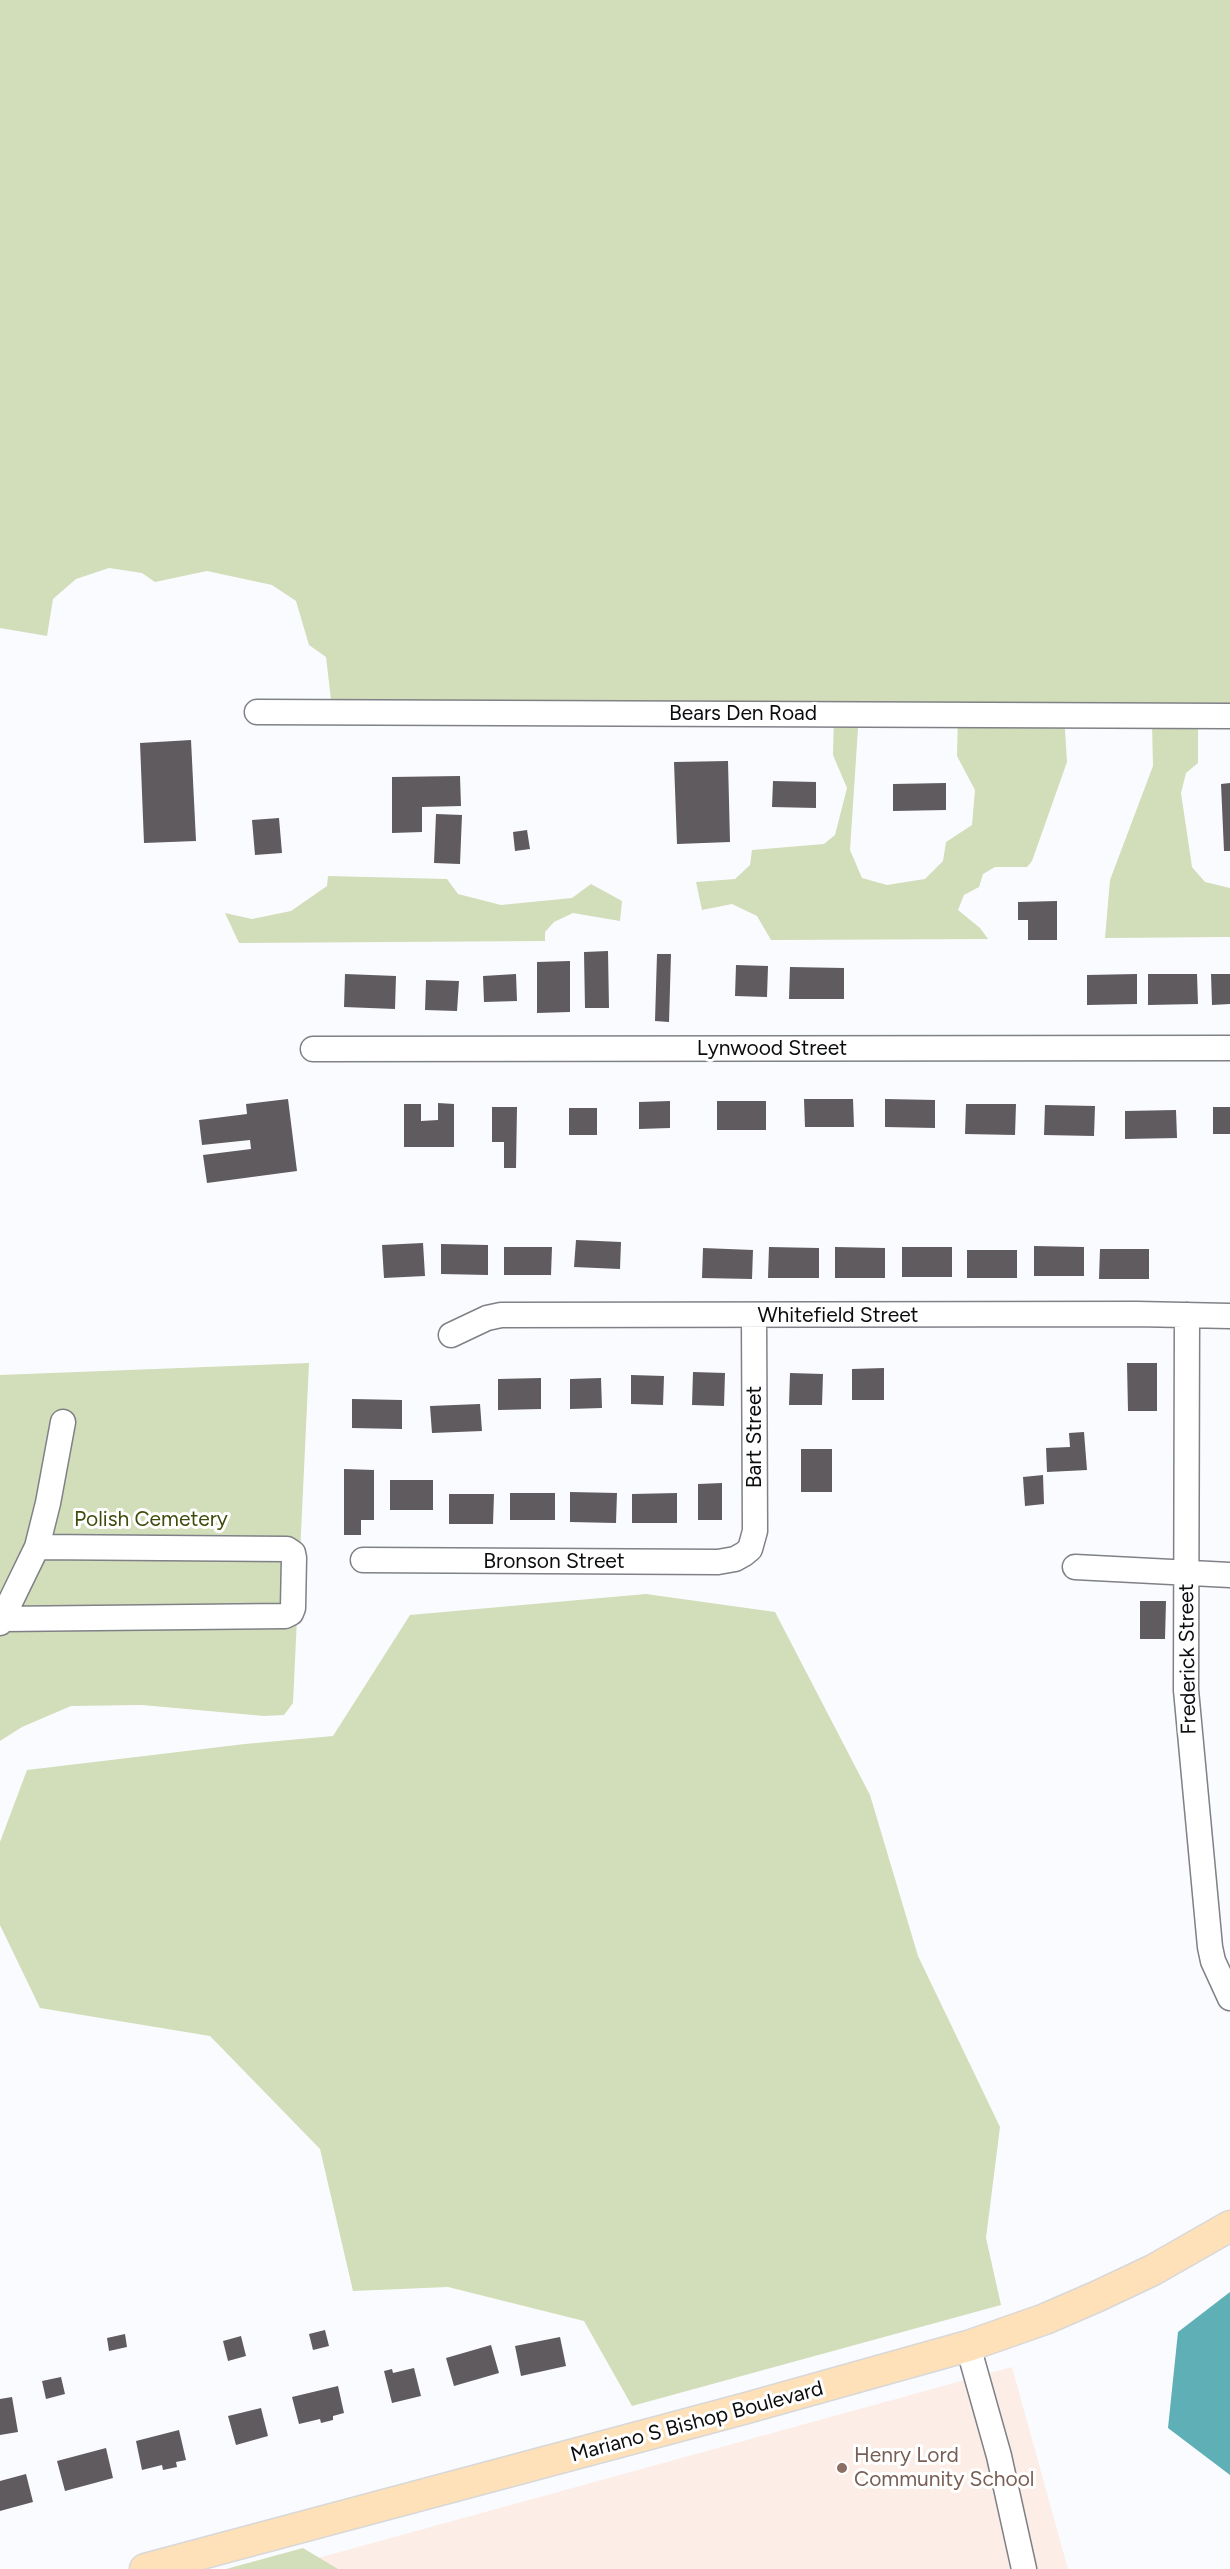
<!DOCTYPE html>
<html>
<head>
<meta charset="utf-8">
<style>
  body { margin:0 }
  canvas { display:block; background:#fafbff }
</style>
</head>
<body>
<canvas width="1230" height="2569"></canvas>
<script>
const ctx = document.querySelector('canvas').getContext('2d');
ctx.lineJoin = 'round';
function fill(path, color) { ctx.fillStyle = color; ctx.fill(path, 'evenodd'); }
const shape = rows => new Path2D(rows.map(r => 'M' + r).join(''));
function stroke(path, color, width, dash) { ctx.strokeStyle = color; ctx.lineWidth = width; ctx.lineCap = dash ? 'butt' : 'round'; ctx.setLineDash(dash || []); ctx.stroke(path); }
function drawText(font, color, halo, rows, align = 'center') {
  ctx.font = font + ' Figtree,sans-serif'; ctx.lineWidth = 6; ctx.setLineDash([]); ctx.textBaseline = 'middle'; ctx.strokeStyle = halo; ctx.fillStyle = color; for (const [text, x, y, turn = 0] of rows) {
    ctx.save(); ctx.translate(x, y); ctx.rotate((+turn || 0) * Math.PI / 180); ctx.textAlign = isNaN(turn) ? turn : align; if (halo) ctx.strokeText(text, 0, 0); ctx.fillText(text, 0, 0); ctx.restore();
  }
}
const education = shape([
  [1012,2367,1068,2569,278,2569]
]);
const green = shape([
  [0,0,1230,0,1230,711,1198,722,1198,763,1186,773,1181,793,1192,867,1205,882,1230,888,1230,937,1105,938,1110,880,1153,766,1152,723,1064,714,1067,762,1032,861,1027,867,995,867,983,874,979,887,964,895,958,910,980,928,988,939,771,940,757,916,732,904,702,910,696,882,735,879,750,865,752,850,824,844,835,835,847,788,833,755,834,711,332,708,326,657,309,645,296,601,272,585,207,571,155,582,142,573,109,568,76,579,53,599,47,636,0,628],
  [958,712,957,756,975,790,972,825,946,842,943,861,925,879,887,885,862,878,850,850,859,713],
  [328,876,447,879,458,894,501,905,572,898,591,884,622,901,620,921,573,913,554,922,545,932,545,941,239,943,225,913,252,919,291,911,327,886],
  [309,1363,293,1703,284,1715,264,1716,142,1705,71,1706,22,1727,0,1741,0,1375],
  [646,1594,775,1612,870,1795,918,1956,1000,2127,986,2238,1001,2305,632,2406,584,2321,448,2287,353,2291,320,2149,210,2036,40,2008,0,1925,0,1842,27,1770,245,1744,333,1736,410,1615],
  [303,2548,338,2569,226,2569]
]);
const water = shape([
  [1230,2292,1230,2475,1168,2428,1178,2332]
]);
const building = shape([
  [191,740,196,841,144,843,140,743],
  [728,761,730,842,677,844,674,762],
  [460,776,461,806,422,807,422,832,392,833,392,777],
  [773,781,816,782,816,808,772,807],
  [946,783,946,810,893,811,893,784],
  [1230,783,1230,851,1224,851,1221,784],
  [436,814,462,815,460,864,434,863],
  [279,818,282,853,255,855,252,820],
  [527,830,530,849,515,851,513,832],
  [1057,901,1057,940,1028,940,1028,920,1018,920,1018,902],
  [608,951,609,1008,585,1008,584,952],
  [657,954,671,954,669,1022,655,1021],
  [570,961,570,1012,537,1013,537,962],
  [736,965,768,966,767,997,735,996],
  [790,967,844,968,844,999,789,999],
  [345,974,396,976,395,1009,344,1007],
  [516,974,517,1001,484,1002,483,976],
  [1137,974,1137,1004,1087,1005,1087,975],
  [1148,974,1197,974,1198,1004,1148,1005],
  [1211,974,1230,974,1230,1004,1212,1005],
  [426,980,459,981,457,1011,425,1010],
  [288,1099,297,1171,207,1183,203,1155,251,1149,250,1140,202,1145,199,1120,247,1114,246,1104],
  [804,1099,853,1099,854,1127,805,1127],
  [885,1099,935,1100,935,1128,885,1127],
  [670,1101,670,1128,639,1129,639,1102],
  [717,1101,766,1101,766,1130,717,1130],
  [438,1103,454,1104,454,1147,404,1147,404,1104,421,1104,421,1121,438,1120],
  [966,1104,1016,1104,1015,1135,965,1134],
  [1045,1105,1095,1106,1094,1136,1044,1135],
  [492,1107,517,1107,516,1168,504,1168,504,1142,492,1142],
  [1213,1107,1230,1107,1230,1134,1213,1134],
  [569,1108,597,1108,597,1135,569,1135],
  [1176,1110,1177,1138,1125,1139,1125,1111],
  [576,1240,621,1242,620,1269,574,1267],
  [423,1243,425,1276,384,1278,382,1245],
  [441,1244,488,1245,488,1275,441,1274],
  [1034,1246,1084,1247,1084,1276,1034,1276],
  [504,1247,552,1247,551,1275,504,1275],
  [769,1247,819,1248,819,1278,768,1278],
  [835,1247,885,1248,885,1278,835,1278],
  [902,1247,952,1247,952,1277,902,1277],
  [703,1248,753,1250,752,1279,702,1278],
  [1100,1249,1149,1249,1149,1279,1099,1279],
  [967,1250,1017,1250,1017,1278,967,1278],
  [1127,1363,1157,1363,1157,1411,1128,1411],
  [884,1368,884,1400,852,1400,852,1369],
  [693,1372,725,1373,724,1406,692,1405],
  [790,1373,823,1374,822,1405,789,1405],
  [631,1375,664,1376,663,1405,631,1404],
  [541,1378,541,1409,498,1410,498,1379],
  [601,1378,602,1408,570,1409,570,1379],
  [352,1399,402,1400,402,1429,352,1428],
  [480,1404,482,1431,432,1433,430,1406],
  [1084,1432,1087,1470,1047,1472,1046,1448,1070,1447,1069,1433],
  [801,1449,832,1449,832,1492,801,1492],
  [344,1469,374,1470,374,1520,361,1520,361,1535,344,1535],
  [1043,1475,1044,1504,1025,1506,1023,1477],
  [390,1480,433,1480,433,1510,390,1510],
  [722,1483,722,1520,698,1520,698,1484],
  [570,1492,617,1493,616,1523,570,1522],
  [510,1493,555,1493,555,1520,510,1520],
  [677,1493,677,1523,632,1523,632,1494],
  [449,1494,494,1494,493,1524,449,1524],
  [1140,1601,1166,1601,1165,1639,1140,1639],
  [325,2330,329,2346,313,2350,309,2334],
  [125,2334,127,2347,109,2351,107,2338],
  [241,2336,246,2356,228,2361,223,2341],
  [560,2337,566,2366,521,2376,515,2346],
  [491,2345,499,2373,454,2386,446,2358],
  [414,2368,421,2396,392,2403,384,2371,392,2369,393,2373],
  [61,2377,65,2394,46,2399,42,2381],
  [338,2386,344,2413,333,2416,333,2420,321,2423,320,2419,299,2424,292,2397],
  [12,2397,18,2432,0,2435,0,2399],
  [261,2408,268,2436,236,2445,228,2416],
  [179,2430,186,2460,176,2462,177,2467,163,2470,162,2465,142,2470,136,2441],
  [106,2448,113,2478,65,2491,57,2461],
  [26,2474,33,2502,0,2511,0,2481]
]);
const minor = shape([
  [257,712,1230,716],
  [313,1049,1230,1048],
  [1187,1315,1186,1690,1210,1947,1213,1961,1230,1998],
  [451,1335,487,1318,501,1315,1137,1314,1230,1316],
  [363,1560,718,1562,735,1559,744,1554,750,1549,755,1531,754,1316],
  [1075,1567,1230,1575],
  [2,1619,285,1616,291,1613,293,1608,294,1558,293,1553,287,1549,37,1547],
  [0,1623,37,1547,48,1503,63,1422],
  [968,2346,999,2456,1024,2569]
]);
const major = shape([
  [145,2569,743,2409,968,2346,1045,2319,1098,2296,1153,2270,1230,2226]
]);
const markers = [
  [842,2468,6,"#8d6e63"]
];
const streetNames = [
  ["Bears Den Road",743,714],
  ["Lynwood Street",772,1049],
  ["Whitefield Street",838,1316],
  ["Bart Street",755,1437,-90],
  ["Bronson Street",554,1562],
  ["Frederick Street",1188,1659,-91],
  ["Mariano S Bishop Boulevard",697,2422,-15]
];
const parkNames = [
  ["Polish Cemetery",151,1520]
];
const educationNames = [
  ["Henry Lord",854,2456],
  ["Community School",854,2480]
];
fill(education, '#fceee7');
fill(green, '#d2ddb9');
fill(water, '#5fafb6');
fill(building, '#5f5b5e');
stroke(minor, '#7f8186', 27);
stroke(major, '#d8d8d8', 33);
stroke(minor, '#fff', 24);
stroke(major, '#fee0b9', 30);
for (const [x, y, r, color] of markers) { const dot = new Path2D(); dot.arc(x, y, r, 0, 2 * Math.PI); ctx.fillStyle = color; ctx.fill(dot); stroke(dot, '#fff', 2); }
drawText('21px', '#0b0c0e', '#fff', streetNames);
drawText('21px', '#3f4c0b', '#fff', parkNames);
drawText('21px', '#785e54', '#fff', educationNames, 'left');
</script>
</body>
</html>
